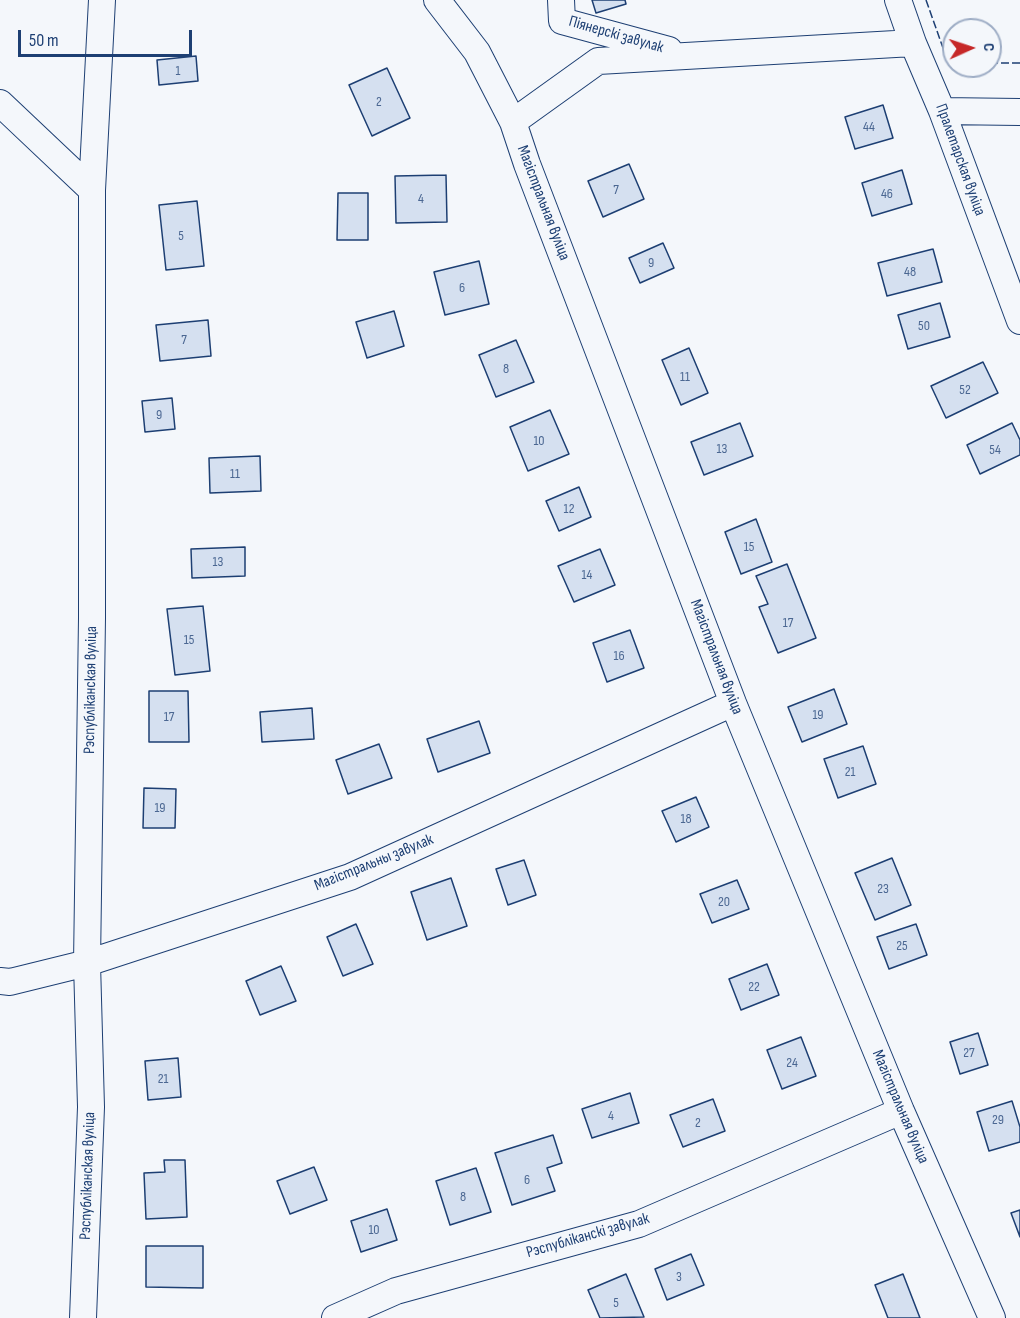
<!DOCTYPE html>
<html>
<head>
<meta charset="utf-8">
<style>
  body { margin:0 }
  #map { position:relative; width:1020px; height:1318px; overflow:hidden; background:#f4f7fb; font-family:"Sofia Sans Condensed",sans-serif }
  canvas { display:block }
  .north { position:absolute; left:942px; top:18px; width:60px; height:60px; box-sizing:border-box; background:#f4f7fb; border:2px solid #9eadc5; border-radius:50%; rotate:87deg; font-size:16px; font-weight:700; line-height:24px; text-align:center; color:#1d3f73 }
  .north::after { content:''; display:block; margin:auto; width:21px; height:27px; background:#c62828; clip-path:polygon(50% 0,100% 100%,50% 72%,0 100%) }
  .scale { position:absolute; left:18px; top:30px; width:174px; height:27px; box-sizing:border-box; border:3px solid #1d3f73; border-top:0; padding-left:8px; font-size:18px; line-height:21px; white-space:nowrap; color:#1d3f73; -webkit-text-stroke:4px #f4f7fb; paint-order:stroke }
</style>
</head>
<body>
<div id="map">
<canvas width="1020" height="1318"></canvas>
<div class="north">С</div>
<div class="scale">50 m</div>
</div>
<script>
const ctx = document.querySelector('canvas').getContext('2d');
ctx.lineJoin = 'round';
function fill(path, color) { ctx.fillStyle = color; ctx.fill(path, 'evenodd'); }
const shape = rows => new Path2D(rows.map(r => 'M' + r).join(''));
function stroke(path, color, width, dash) { ctx.strokeStyle = color; ctx.lineWidth = width; ctx.lineCap = dash ? 'butt' : 'round'; ctx.setLineDash(dash || []); ctx.stroke(path); }
function drawText(font, color, halo, rows, align = 'center') {
  ctx.font = font + ' "Sofia Sans Condensed",sans-serif'; ctx.lineWidth = 4.5; ctx.setLineDash([]); ctx.textBaseline = 'middle'; ctx.strokeStyle = halo; ctx.fillStyle = color; for (const [text, x, y, turn = 0] of rows) {
    ctx.save(); ctx.translate(x, y); ctx.rotate((+turn || 0) * Math.PI / 180); ctx.textAlign = isNaN(turn) ? turn : align; if (halo) ctx.strokeText(text, 0, 0); ctx.fillText(text, 0, 0); ctx.restore();
  }
}
const building = shape([
  [592,0,625,0,626,4,596,13,592,0],
  [196,56,198,81,159,85,157,60,196,56],
  [387,68,410,118,372,136,349,85,387,68],
  [883,105,893,138,855,149,845,117,883,105],
  [629,164,644,199,603,217,588,181,629,164],
  [902,170,912,204,872,216,862,183,902,170],
  [446,175,447,222,396,223,395,176,446,175],
  [338,193,368,193,368,240,337,240,338,193],
  [197,201,204,266,166,270,159,205,197,201],
  [663,243,674,268,640,283,629,258,663,243],
  [933,249,942,282,887,296,878,263,933,249],
  [479,261,489,304,445,315,434,272,479,261],
  [940,303,950,337,908,349,898,315,940,303],
  [394,311,404,346,367,358,356,322,394,311],
  [208,320,211,356,160,361,156,325,208,320],
  [516,340,534,382,496,397,479,355,516,340],
  [689,348,708,393,681,405,662,360,689,348],
  [983,362,998,393,946,418,931,386,983,362],
  [172,398,175,429,145,432,142,401,172,398],
  [550,410,569,454,528,471,510,427,550,410],
  [740,423,753,456,704,475,691,442,740,423],
  [1012,423,1020,440,1020,455,980,474,967,445,1012,423],
  [260,456,261,491,210,493,209,458,260,456],
  [579,487,591,517,559,531,546,501,579,487],
  [756,519,772,562,741,574,725,532,756,519],
  [245,547,245,576,192,578,191,549,245,547],
  [600,549,615,585,574,602,558,566,600,549],
  [787,564,816,638,778,653,759,607,768,604,756,576,787,564],
  [203,606,210,671,175,675,167,609,203,606],
  [630,630,644,668,607,682,593,643,630,630],
  [834,689,847,724,802,742,788,707,834,689],
  [149,691,188,691,189,742,149,742,149,691],
  [312,708,314,739,262,742,260,712,312,708],
  [479,721,490,753,438,772,427,739,479,721],
  [379,744,392,778,348,794,336,760,379,744],
  [863,746,876,784,838,798,824,759,863,746],
  [144,788,176,789,175,828,143,828,144,788],
  [696,797,709,827,676,842,662,811,696,797],
  [892,858,911,905,875,920,855,873,892,858],
  [524,860,536,895,508,905,496,869,524,860],
  [451,878,467,926,427,940,411,892,451,878],
  [737,880,749,909,712,923,700,894,737,880],
  [356,924,373,964,343,976,327,937,356,924],
  [916,924,927,955,889,969,877,937,916,924],
  [767,964,779,995,741,1010,729,979,767,964],
  [281,966,296,1001,260,1015,246,981,281,966],
  [978,1033,988,1065,960,1074,950,1042,978,1033],
  [801,1037,816,1076,782,1089,767,1050,801,1037],
  [178,1058,181,1097,148,1100,145,1061,178,1058],
  [630,1093,639,1123,592,1138,582,1109,630,1093],
  [713,1099,725,1131,683,1147,670,1115,713,1099],
  [1012,1101,1020,1127,1020,1142,989,1151,977,1112,1012,1101],
  [553,1135,562,1163,547,1168,555,1191,512,1205,495,1153,553,1135],
  [164,1160,185,1160,187,1217,146,1219,144,1173,165,1172,164,1160],
  [314,1167,327,1200,290,1214,277,1181,314,1167],
  [476,1168,491,1212,450,1225,436,1181,476,1168],
  [387,1209,397,1240,361,1252,351,1221,387,1209],
  [1020,1210,1020,1237,1011,1213,1020,1210],
  [146,1246,203,1246,203,1288,146,1287,146,1246],
  [691,1254,704,1285,667,1300,655,1269,691,1254],
  [626,1274,644,1317,600,1318,588,1290,626,1274],
  [903,1274,920,1318,888,1318,875,1285,903,1274]
]);
const minor = shape([
  [437,0,477,52,513,122,527,164,733,703,901,1111,992,1318],
  [561,0,562,21,669,50],
  [898,0,913,43,942,111,1020,321],
  [0,103,92,190,92,618,87,963,91,1107,83,1318],
  [942,111,1020,112],
  [513,122,598,61,913,43],
  [92,190,102,0],
  [0,981,10,982,87,963,350,877,733,703],
  [335,1318,396,1291,639,1224,901,1111]
]);
const fence = shape([
  [926,0,948,62,954,62],
  [990,63,1020,63]
]);
const numberNames = [
  ["1",178,71],
  ["2",379,102],
  ["44",869,127],
  ["7",616,190],
  ["46",887,194],
  ["4",421,199],
  ["5",181,236],
  ["9",651,263],
  ["48",910,272],
  ["6",462,288],
  ["50",924,326],
  ["7",184,340],
  ["8",506,369],
  ["11",685,377],
  ["52",965,390],
  ["9",159,415],
  ["10",539,441],
  ["13",722,449],
  ["54",995,450],
  ["11",235,474],
  ["12",569,509],
  ["15",749,547],
  ["13",218,562],
  ["14",587,575],
  ["17",788,623],
  ["15",189,640],
  ["16",619,656],
  ["19",818,715],
  ["17",169,717],
  ["21",850,772],
  ["19",160,808],
  ["18",686,819],
  ["23",883,889],
  ["20",724,902],
  ["25",902,946],
  ["22",754,987],
  ["27",969,1053],
  ["24",792,1063],
  ["21",163,1079],
  ["4",611,1116],
  ["29",998,1120],
  ["2",698,1123],
  ["6",527,1180],
  ["8",463,1197],
  ["10",374,1230],
  ["3",679,1277],
  ["5",616,1303]
];
const streetNames = [
  ["Піянерскі завулак",616,35,16],
  ["Пралетарская вуліца",960,160,70],
  ["Магістральная вуліца",543,203,69],
  ["Магістральная вуліца",716,657,69],
  ["Рэспубліканская вуліца",91,690,-89],
  ["Магістральны завулак",374,863,-22],
  ["Магістральная вуліца",900,1107,67],
  ["Рэспубліканская вуліца",88,1176,-88],
  ["Рэспубліканскі завулак",588,1236,-16]
];
fill(building, '#d5e0f0');
stroke(building, '#1d3f73', 1.5);
stroke(minor, '#1d3f73', 28);
stroke(minor, '#f4f7fb', 26);
stroke(fence, '#1d3f73', 1.5, [8, 3]);
drawText('14px', '#4b6792', null, numberNames);
drawText('16px', '#1d3f73', '#f4f7fb', streetNames);
</script>
</body>
</html>
